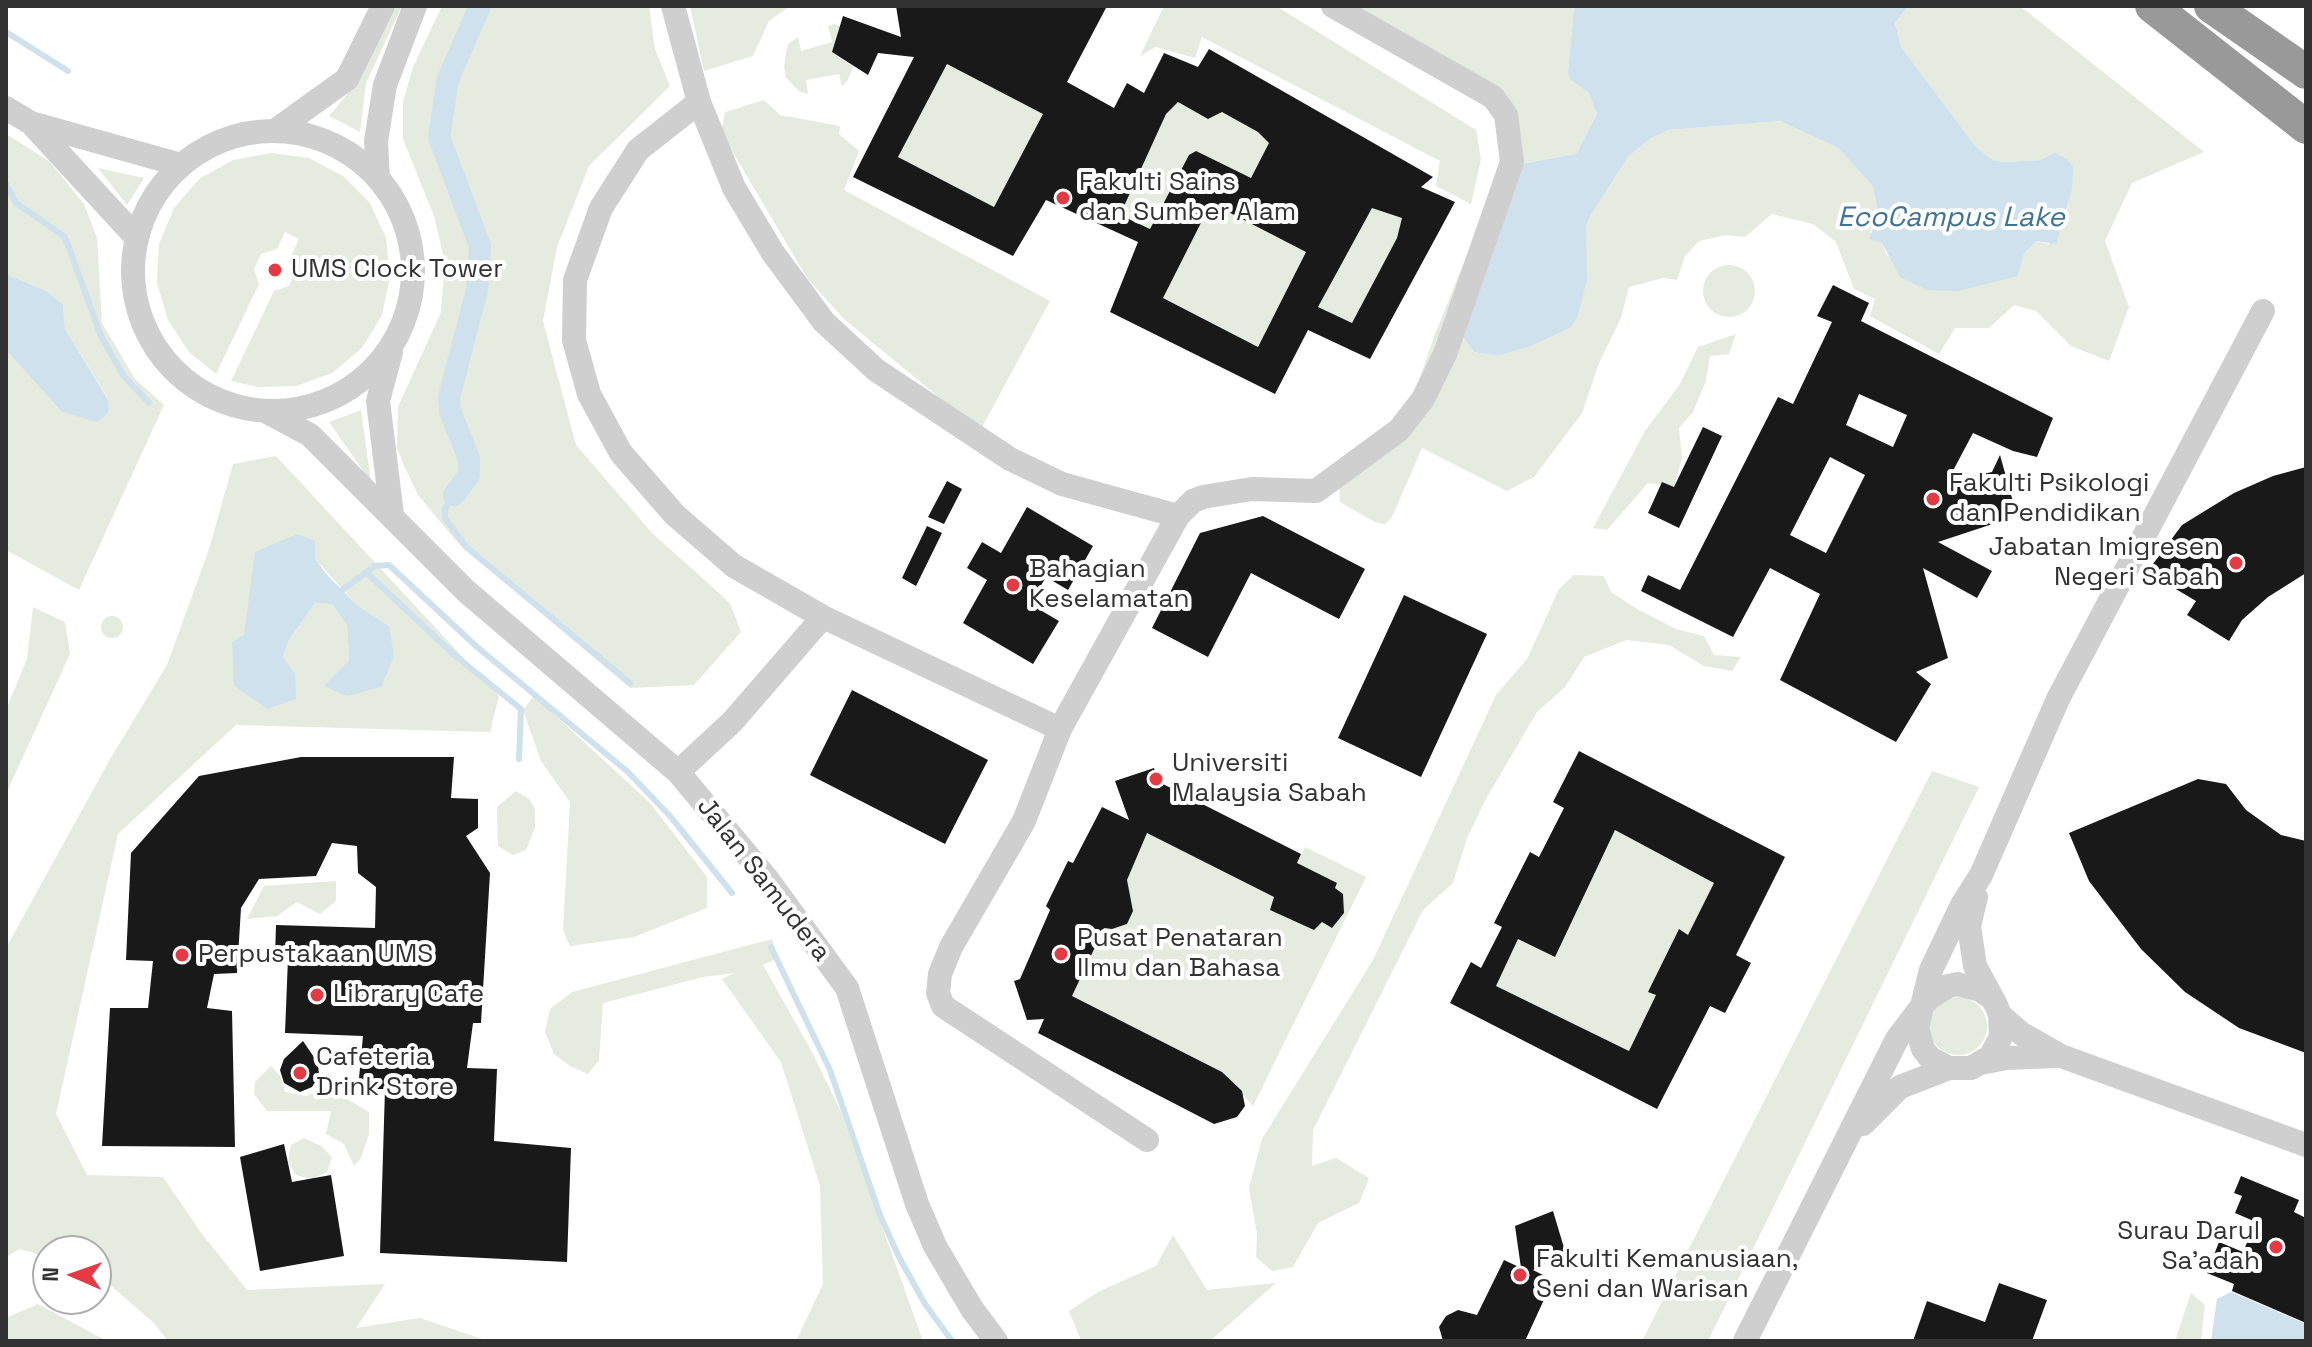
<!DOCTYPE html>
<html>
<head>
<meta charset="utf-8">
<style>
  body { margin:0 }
  #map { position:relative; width:2312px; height:1347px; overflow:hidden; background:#fff; font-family:"Space Grotesk",sans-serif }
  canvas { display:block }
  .frame { position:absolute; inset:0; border:8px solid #323232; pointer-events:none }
  .north { position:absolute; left:32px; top:1235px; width:80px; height:80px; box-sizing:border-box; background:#fff; border:2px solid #adadad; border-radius:50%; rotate:272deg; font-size:22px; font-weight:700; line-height:32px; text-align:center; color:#323232 }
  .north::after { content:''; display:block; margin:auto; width:28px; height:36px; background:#e33a44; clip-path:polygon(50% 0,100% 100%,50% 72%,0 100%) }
</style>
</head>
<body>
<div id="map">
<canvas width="2312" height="1347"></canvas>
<div class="frame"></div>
<div class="north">N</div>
</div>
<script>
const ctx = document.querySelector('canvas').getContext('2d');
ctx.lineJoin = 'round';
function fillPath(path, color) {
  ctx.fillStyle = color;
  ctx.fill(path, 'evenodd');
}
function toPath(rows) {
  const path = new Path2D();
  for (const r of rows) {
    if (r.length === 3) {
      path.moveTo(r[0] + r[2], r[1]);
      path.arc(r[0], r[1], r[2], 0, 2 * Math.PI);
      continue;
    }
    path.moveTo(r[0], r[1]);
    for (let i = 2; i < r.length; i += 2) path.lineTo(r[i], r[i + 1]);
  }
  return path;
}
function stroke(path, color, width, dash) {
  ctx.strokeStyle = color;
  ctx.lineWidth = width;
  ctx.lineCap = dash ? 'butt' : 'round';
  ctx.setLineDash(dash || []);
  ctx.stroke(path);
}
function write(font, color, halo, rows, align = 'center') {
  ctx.font = font + ' "Space Grotesk",sans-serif';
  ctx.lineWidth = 8;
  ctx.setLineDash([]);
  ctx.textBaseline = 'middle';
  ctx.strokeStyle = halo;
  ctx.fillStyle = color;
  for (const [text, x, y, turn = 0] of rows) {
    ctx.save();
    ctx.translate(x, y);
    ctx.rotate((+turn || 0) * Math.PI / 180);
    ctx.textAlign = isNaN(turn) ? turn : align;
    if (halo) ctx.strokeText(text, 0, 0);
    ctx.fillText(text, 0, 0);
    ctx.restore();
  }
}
const green = toPath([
  [393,6,402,6,366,83,360,132,329,116,360,79],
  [442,6,649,6,655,49,670,86,589,166,557,247,543,321,576,445,652,533,730,603,741,632,694,685,630,688,458,543,418,495,405,468,397,448,398,407,441,312,445,262,434,216,403,139,403,102,413,67],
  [690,6,790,6,769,21,753,56,704,71],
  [1164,6,1276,6,1476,130,1481,159,1471,204,1436,186,1440,161,1202,37,1195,58,1156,47,1140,56],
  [1325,6,1574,6,1568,72,1588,92,1597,112,1576,154,1526,163,1462,336,1474,352,1497,356,1529,347,1570,328,1586,226,1592,213,1628,157,1651,138,1669,130,1780,121,1838,148,1873,186,1878,215,1870,232,1882,243,1887,256,2018,276,2024,254,2037,241,2049,244,2066,216,2073,167,2041,160,2004,162,1993,160,1976,147,1901,47,1895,23,1908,6,2020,6,2204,152,2132,183,2105,241,2129,307,2109,361,2071,346,2036,311,2014,305,1989,328,1955,328,1939,354,1870,316,1875,299,1854,289,1836,242,1813,224,1772,214,1745,237,1726,235,1699,241,1685,256,1677,280,1663,278,1629,287,1621,318,1599,363,1582,413,1534,477,1507,491,1422,448,1392,517,1385,524,1375,522,1340,502,1339,479,1410,406,1434,337,1507,154,1498,105],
  [834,24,843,28,832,52,853,67,848,80,842,86,839,74,806,80,808,94,800,92,786,78,784,66,788,44,798,37,801,51,832,42,828,26],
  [947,64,1043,114,994,207,898,157],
  [764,100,780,115,840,126,839,134,859,151,844,190,1050,301,980,431,844,319,807,278,721,132,725,112],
  [1178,102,1208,119,1222,112,1258,132,1269,143,1266,186,1196,152,1150,229,1120,215,1166,114],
  [6,134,49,161,84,204,97,238,102,323,135,379,164,405,79,590,6,550,6,350,61,411,107,397,65,329,63,304,46,291,6,274],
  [271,153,309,158,343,176,370,203,386,238,390,277,382,315,362,348,332,373,296,386,258,387,231,381,274,291,289,286,296,271,291,256,299,239,285,232,277,249,261,254,254,269,259,284,216,374,189,352,168,320,157,283,159,244,174,208,199,179,233,160],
  [98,168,144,178,127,205],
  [1300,175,1402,218,1397,238,1352,323,1318,307,1359,231],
  [1211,203,1306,252,1258,347,1163,298],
  [1729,291,26],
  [1736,334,1729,354,1710,356,1706,381,1693,412,1679,428,1682,458,1674,487,1648,483,1607,530,1593,528,1645,431,1680,384,1698,347],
  [361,410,371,482,329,422],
  [276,456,499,696,490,732,236,725,118,834,56,1114,87,1175,163,1177,202,1234,247,1290,385,1284,356,1328,420,1318,488,1341,168,1341,154,1323,96,1273,96,1251,48,1251,48,1257,20,1249,6,1257,6,948,109,761,167,665,209,549,233,464],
  [315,559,358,606,389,626,325,686,349,660,347,625,332,604,315,603,289,640,283,657,295,673,232,643,244,635],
  [1574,575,1604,576,1611,592,1637,609,1676,629,1704,636,1714,655,1741,657,1732,671,1704,666,1669,645,1626,640,1584,657,1565,687,1537,712,1487,797,1467,838,1453,883,1423,910,1313,1130,1312,1166,1336,1158,1369,1178,1359,1203,1318,1223,1293,1267,1272,1271,1256,1257,1257,1234,1249,1188,1262,1139,1373,960,1496,695,1527,659,1559,589],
  [33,607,65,622,70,654,6,794,6,710,27,659],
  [112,627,11],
  [534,696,650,803,707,877,707,908,634,937,570,946,563,930,570,802,541,761,523,710],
  [1932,771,1979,787,1708,1341,1642,1341],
  [516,791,529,799,535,809,535,828,526,850,513,855,498,846,497,807],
  [1615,830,1714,883,1688,935,1678,930,1649,991,1656,995,1629,1051,1496,986,1518,939,1555,957],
  [1147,833,1274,897,1270,910,1314,930,1322,922,1332,928,1344,913,1343,894,1335,888,1337,883,1297,863,1305,847,1366,877,1253,1106,1222,1072,1072,996,1104,928,1112,929,1127,924,1133,911,1129,892,1122,890],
  [336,881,336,901,320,914,297,902,277,916,247,919,264,886],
  [772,939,778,958,763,965,812,1052,841,1112,923,1341,796,1341,823,1284,820,1186,781,1062,722,979,734,973,703,977,603,1003,599,1060,588,1074,570,1066,554,1054,545,1032,550,1009,572,992],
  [1958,1026,29],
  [271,1066,281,1077,285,1092,306,1096,328,1088,369,1112,369,1134,361,1158,354,1166,344,1144,326,1134,331,1111,267,1111,254,1094,255,1082],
  [304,1138,321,1146,332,1157,327,1172,311,1179,296,1175,288,1162,291,1145],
  [1173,1235,1207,1290,1276,1283,1210,1341,1081,1341,1069,1311,1098,1292,1156,1266],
  [2191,1293,2205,1305,2201,1341,2175,1341],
  [38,1304,107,1341,6,1341,6,1318]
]);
const water = toPath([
  [1574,6,1908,6,1895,23,1901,47,1976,147,1993,160,2004,162,2041,160,2055,153,2067,159,2073,167,2072,189,2056,244,2037,241,2024,254,2018,276,1958,291,1927,290,1900,277,1882,243,1869,239,1878,215,1873,186,1838,148,1780,121,1669,130,1651,138,1628,157,1592,213,1586,226,1587,280,1577,318,1570,328,1529,347,1497,356,1474,352,1462,336,1514,172,1526,163,1576,154,1597,113,1588,92,1571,80,1568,72],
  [6,274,46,291,63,304,65,329,107,398,109,411,103,418,96,422,61,411,6,350],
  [297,534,315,541,315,559,328,576,358,606,389,626,394,656,381,687,347,696,324,686,349,660,347,625,332,604,315,603,289,640,283,657,295,673,296,699,268,709,234,686,232,642,244,635,255,552],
  [2231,1292,2306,1324,2306,1341,2211,1341,2217,1299]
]);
const stream = toPath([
  [6,32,68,71],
  [6,184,16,203,65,237,101,336,123,375,149,403],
  [454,495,445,508,445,518,466,547,630,683],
  [366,572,452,653,521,709,519,759],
  [342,590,375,566,389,565,477,647,628,772,670,816,732,893],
  [771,947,830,1070,880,1215,899,1257,925,1304,952,1341]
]);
const canal = toPath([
  [454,495,469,475,469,459,450,411,449,397,477,290,480,246,439,137,448,79,480,6]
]);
const building = toPath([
  [896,6,1107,6,1067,82,1114,108,1127,83,1144,93,1164,53,1198,67,1209,49,1433,177,1421,187,1455,202,1370,359,1308,330,1275,394,1110,312,1138,242,1046,200,1013,256,853,177,914,57,878,53,868,75,832,52,843,16,901,37],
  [947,64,1043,114,994,207,898,157],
  [1178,102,1208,119,1222,112,1258,132,1269,143,1251,178,1196,151,1189,155,1150,229,1120,215,1166,114],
  [1211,203,1306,252,1258,347,1163,298],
  [1372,208,1402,218,1397,238,1352,323,1318,307],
  [1833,285,1869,303,1861,321,2053,418,2037,457,2013,451,1973,433,1947,482,1992,472,2000,455,2017,516,1938,542,1992,571,1977,598,1923,568,1948,658,1916,672,1931,684,1896,742,1780,680,1820,594,1770,568,1733,637,1641,591,1648,575,1680,590,1778,397,1793,404,1832,322,1817,316],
  [1859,394,1907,415,1893,447,1846,425],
  [1830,457,1865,475,1826,553,1790,535],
  [1703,427,1722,436,1679,528,1648,513,1662,482,1674,487],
  [2306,467,2306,573,2268,597,2242,620,2229,641,2187,615,2196,601,2147,572,2182,525,2234,493,2273,476],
  [947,481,962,489,944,524,928,517],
  [1027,507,1093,546,1068,590,1046,577,1030,604,1059,621,1033,664,963,623,987,580,967,568,982,542,1001,553],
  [1263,516,1365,569,1339,619,1251,573,1208,657,1152,628,1200,533],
  [927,526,942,533,916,586,902,578],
  [1404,595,1487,634,1421,777,1338,738],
  [852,690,988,760,945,844,810,775],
  [1579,751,1785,857,1736,955,1751,963,1725,1013,1710,1006,1657,1109,1450,1003,1471,962,1481,968,1502,927,1494,923,1530,852,1539,857,1564,808,1553,802],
  [1615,830,1714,883,1688,935,1679,929,1648,992,1656,995,1629,1051,1496,986,1518,939,1555,957],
  [301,757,454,757,451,798,478,799,478,828,466,836,490,873,481,1023,473,1023,467,1068,497,1069,494,1141,571,1148,567,1262,380,1253,385,1089,358,1089,363,1036,285,1033,288,958,275,957,276,925,375,928,376,887,358,873,357,846,332,843,316,876,259,879,241,908,237,973,214,974,207,1008,232,1011,235,1147,102,1146,110,1008,148,1008,153,961,126,960,131,853,199,776],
  [1154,768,1159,782,1301,854,1297,863,1337,883,1335,888,1343,894,1344,913,1332,928,1322,922,1314,930,1270,910,1274,897,1147,833,1127,880,1133,911,1127,924,1112,929,1104,928,1072,996,1222,1072,1242,1091,1245,1106,1237,1117,1214,1124,1038,1033,1044,1019,1027,1020,1014,981,1020,979,1050,910,1046,906,1068,861,1073,863,1102,807,1129,820,1115,781],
  [2198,779,2226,784,2246,810,2281,835,2306,841,2306,1053,2239,1028,2185,992,2141,949,2089,881,2069,833],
  [303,1041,318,1063,319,1076,312,1087,300,1092,284,1083,280,1070,284,1059],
  [284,1144,292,1182,331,1175,344,1256,260,1271,240,1157],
  [2241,1176,2299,1200,2294,1212,2306,1218,2306,1323,2232,1291,2234,1284,2207,1273,2219,1242,2243,1252,2256,1222,2235,1213,2242,1196,2234,1193],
  [1553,1211,1565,1251,1533,1270,1553,1280,1525,1341,1443,1341,1439,1327,1446,1316,1458,1310,1477,1315,1504,1260,1521,1268,1515,1226],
  [1999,1283,2047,1300,2032,1341,1913,1341,1927,1301,1985,1322]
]);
const minor = toPath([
  [673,6,699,102,638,150,601,208,575,280,574,340,589,394,621,453,675,515,734,566,823,617,732,722,678,772],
  [699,102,734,188,773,253,824,322,876,370,1010,459,1062,484,1178,516,1193,501,1203,497,1252,489,1316,491,1399,430,1423,399,1445,354,1512,162,1506,115,1493,97,1333,6],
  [6,108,31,123,181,165],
  [31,123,137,238],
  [276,130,347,79,383,6],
  [273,271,140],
  [378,178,376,141,385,85,415,6],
  [391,352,378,401,392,515],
  [265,411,310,435,466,591,678,772,768,880,847,988,917,1204,935,1246,972,1309,996,1341],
  [823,617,1060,729,1178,516],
  [1060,729,1024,821,951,947,940,974,938,993,943,1006,1147,1140],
  [1976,897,1969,926,1975,966,1996,1005,2000,1015,2001,1037,1990,1057,1971,1068,1949,1068,1930,1058,1923,1049,1917,1028,1922,1006,1929,998,1948,986,1958,984,1980,990,1992,998],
  [2000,1015,2022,1034,2061,1056,2306,1145],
  [1981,1063,2006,1058,2058,1056],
  [1863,1124,1900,1087,1949,1068],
  [1745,1341,1897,1039,1922,1006,1931,970,1962,905,1981,875,2058,699,2263,311]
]);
const highway = toPath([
  [2152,6,2306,127],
  [2211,6,2306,72]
]);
const markers = [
  [1063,198,8,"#e33a44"],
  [275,270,8,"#e33a44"],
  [1933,499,8,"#e33a44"],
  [2236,563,8,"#e33a44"],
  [1013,585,8,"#e33a44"],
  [1156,779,8,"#e33a44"],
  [1061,954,8,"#e33a44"],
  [182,955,8,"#e33a44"],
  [317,995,8,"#e33a44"],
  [300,1073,8,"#e33a44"],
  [2276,1247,8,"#e33a44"],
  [1520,1275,8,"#e33a44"]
];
const poiNames = [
  ["Fakulti Sains",1079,183],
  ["dan Sumber Alam",1079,213],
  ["UMS Clock Tower",291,270],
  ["Fakulti Psikologi",1949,484],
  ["dan Pendidikan",1949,514],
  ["Jabatan Imigresen",2220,548,"right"],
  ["Negeri Sabah",2220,578,"right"],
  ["Bahagian",1029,570],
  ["Keselamatan",1029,600],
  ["Universiti",1172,764],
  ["Malaysia Sabah",1172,794],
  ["Pusat Penataran",1077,939],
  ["Ilmu dan Bahasa",1077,969],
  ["Perpustakaan UMS",198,955],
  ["Library Cafe",333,995],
  ["Cafeteria",316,1058],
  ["Drink Store",316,1088],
  ["Surau Darul",2260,1232,"right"],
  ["Sa'adah",2260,1262,"right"],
  ["Fakulti Kemanusiaan,",1536,1260],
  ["Seni dan Warisan",1536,1290]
];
const streetNames = [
  ["Jalan Samudera",763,880,52]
];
const waterNames = [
  ["EcoCampus Lake",1951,218]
];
fillPath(green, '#e5ebde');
fillPath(water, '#cee1ed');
stroke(stream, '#cee1ed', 6);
stroke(canal, '#cee1ed', 22);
fillPath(building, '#191919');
stroke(minor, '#cfcfcf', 24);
stroke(highway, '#999', 34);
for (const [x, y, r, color] of markers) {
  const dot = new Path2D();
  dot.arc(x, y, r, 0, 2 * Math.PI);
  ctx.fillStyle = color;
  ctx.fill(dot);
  stroke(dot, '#fff', 3);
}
write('26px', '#323232', '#fff', poiNames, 'left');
write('26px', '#323232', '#fff', streetNames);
write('italic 28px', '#407395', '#fff', waterNames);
</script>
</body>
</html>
